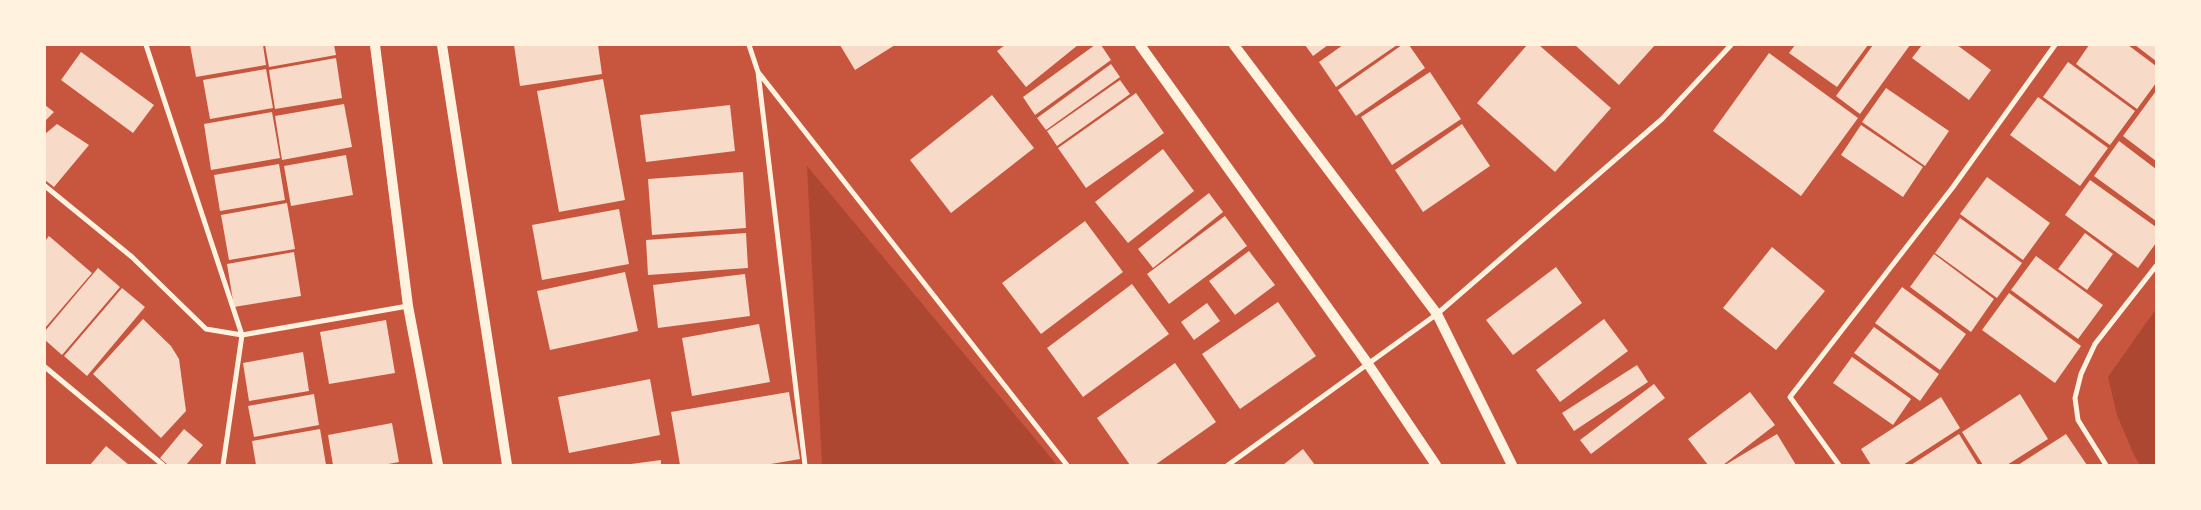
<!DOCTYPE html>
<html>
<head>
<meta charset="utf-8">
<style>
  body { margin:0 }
  #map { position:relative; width:2201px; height:510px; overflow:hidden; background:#c8553d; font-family:"Nunito Sans",sans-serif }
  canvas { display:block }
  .frame { position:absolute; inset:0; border:46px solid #fff3e0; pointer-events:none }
</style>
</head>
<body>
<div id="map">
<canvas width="2201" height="510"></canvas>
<div class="frame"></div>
</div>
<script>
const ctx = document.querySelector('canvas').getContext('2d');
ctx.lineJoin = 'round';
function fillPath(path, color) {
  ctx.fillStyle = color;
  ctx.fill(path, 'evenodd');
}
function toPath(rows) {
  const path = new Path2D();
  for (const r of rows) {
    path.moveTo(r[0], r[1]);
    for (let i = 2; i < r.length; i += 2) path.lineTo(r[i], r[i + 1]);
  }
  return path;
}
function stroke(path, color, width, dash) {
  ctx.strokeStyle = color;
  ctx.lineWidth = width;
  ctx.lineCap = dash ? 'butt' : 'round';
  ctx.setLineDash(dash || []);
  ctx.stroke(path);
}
const green = toPath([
  [807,166,1057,465,822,465],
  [2156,309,2156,465,2140,465,2134,455,2117,415,2108,377]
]);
const building = toPath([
  [190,45,263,45,266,65,196,77],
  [265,45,334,45,336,55,269,67],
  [514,45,598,45,602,74,520,86],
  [840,45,895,45,855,70],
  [1005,45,1078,45,1026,87,997,51],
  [1095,45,1101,45,1111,60,1035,115,1023,97],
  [1305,45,1328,45,1313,56],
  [1343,45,1397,45,1336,87,1319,62],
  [1402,45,1409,45,1425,68,1356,116,1338,90],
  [1527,45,1539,45,1611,108,1555,172,1477,103],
  [1575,45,1655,45,1619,85],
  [1795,45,1868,45,1837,87,1789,53],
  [1873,45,1910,45,1860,114,1836,96],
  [1922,45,1957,45,1991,70,1969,100,1912,58],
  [2089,45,2128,45,2156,66,2156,83,2137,109,2076,64],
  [2135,45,2156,45,2156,61],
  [81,52,154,105,133,133,61,80],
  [1769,53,1858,118,1801,196,1713,131],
  [336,58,342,98,275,109,269,70],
  [2068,62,2135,111,2110,145,2043,97],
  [1111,64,1120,77,1046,130,1037,118],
  [266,69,273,108,210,119,203,80],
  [1430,72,1461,119,1392,165,1361,117],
  [603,79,625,200,559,212,537,91],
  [1120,80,1130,94,1057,146,1047,131],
  [1886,88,1949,131,1925,166,1862,122],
  [2156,91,2156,161,2123,136],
  [1136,93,1164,133,1086,188,1058,148],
  [992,95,1034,148,951,213,910,160],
  [2038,97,2108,148,2080,186,2010,135],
  [344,104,352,147,282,160,275,116],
  [45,105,54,112,45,121],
  [730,105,735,151,646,162,640,115],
  [272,112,280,158,211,170,204,124],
  [57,124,89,145,54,187,45,180,45,134],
  [1462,124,1490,166,1423,212,1395,170],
  [1861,125,1923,167,1903,197,1841,155],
  [2119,141,2156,169,2156,221,2094,176],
  [1163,149,1194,191,1128,243,1095,202],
  [346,155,353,195,291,206,284,166],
  [279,164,285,200,220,211,214,175],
  [743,172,746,228,652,235,648,179],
  [1987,177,2050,223,2023,260,1960,214],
  [2090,180,2156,227,2156,243,2138,268,2065,215],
  [1209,193,1223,212,1153,268,1138,249],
  [287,203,295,249,229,260,221,215],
  [619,209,629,264,542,280,532,225],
  [1225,216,1247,246,1169,304,1147,274],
  [1960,218,2022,263,1997,298,1935,253],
  [1085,221,1123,272,1041,334,1002,283],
  [746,233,748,268,648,275,646,240],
  [2085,233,2113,254,2087,290,2058,269],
  [49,236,92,273,45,328,45,241],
  [1772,247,1825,291,1776,350,1723,308],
  [1249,251,1275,285,1235,315,1209,281],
  [294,252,301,296,234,307,227,264],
  [1934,254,1994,299,1971,332,1910,287],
  [2036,256,2103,305,2078,339,2011,290],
  [1556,267,1582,303,1513,355,1486,320],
  [98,268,120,287,62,355,45,340,45,331],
  [625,272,638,331,550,350,537,291],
  [745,274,750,316,658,328,653,285],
  [1132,284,1169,334,1083,397,1047,348],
  [1902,287,1966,334,1940,370,1875,323],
  [122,288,145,307,87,376,64,356],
  [2009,293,2081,346,2055,383,1982,330],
  [1278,302,1316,356,1240,409,1202,354],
  [1207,303,1220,321,1194,340,1181,322],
  [143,319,171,346,179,359,186,411,161,438,93,374],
  [1604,319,1628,351,1560,402,1536,370],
  [386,320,395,373,329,384,320,332],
  [759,324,770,382,692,396,682,338],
  [1874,327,1939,374,1920,401,1854,353],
  [303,352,309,391,249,401,243,363],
  [1852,357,1911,399,1893,425,1833,383],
  [1175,363,1216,422,1155,465,1130,465,1097,418],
  [1637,365,1648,382,1574,431,1562,413],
  [650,379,660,435,569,453,558,397],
  [1654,384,1665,398,1591,454,1580,440],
  [789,392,800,459,765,465,680,465,671,412],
  [1750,392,1775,425,1723,465,1708,465,1688,439],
  [314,394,319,425,254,437,248,406],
  [2020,394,2048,439,2007,465,1983,465,1962,432],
  [1941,397,1960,428,1903,465,1871,465,1861,449],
  [392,423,399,462,383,465,333,465,328,435],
  [184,429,203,445,186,465,168,465,160,458],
  [320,429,326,465,256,465,252,441],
  [1777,434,1796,465,1725,465],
  [1959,434,1978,465,1911,465],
  [2066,434,2087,465,2018,465],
  [106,446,129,465,90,465],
  [1303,449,1315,465,1283,465],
  [661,460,661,465,631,465,631,464]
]);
const minor = toPath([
  [146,45,242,335,223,465],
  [749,45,758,72,805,465],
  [758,72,1067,465],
  [45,186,132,257,206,329,242,335,408,306],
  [45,367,163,465],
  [1228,465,1437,314,1662,119,1731,45],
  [1839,465,1790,397,1953,187,2055,45],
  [2106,465,2078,420,2075,398,2081,374,2095,344,2156,266]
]);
const secondary = toPath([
  [375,45,408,306,438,465],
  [442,45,507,465],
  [1140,45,1368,364,1436,465],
  [1234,45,1437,314,1512,465]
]);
fillPath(green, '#ae4732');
fillPath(building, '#f7dbc8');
stroke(minor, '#fff3e0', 5);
stroke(secondary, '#fff3e0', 10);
</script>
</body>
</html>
